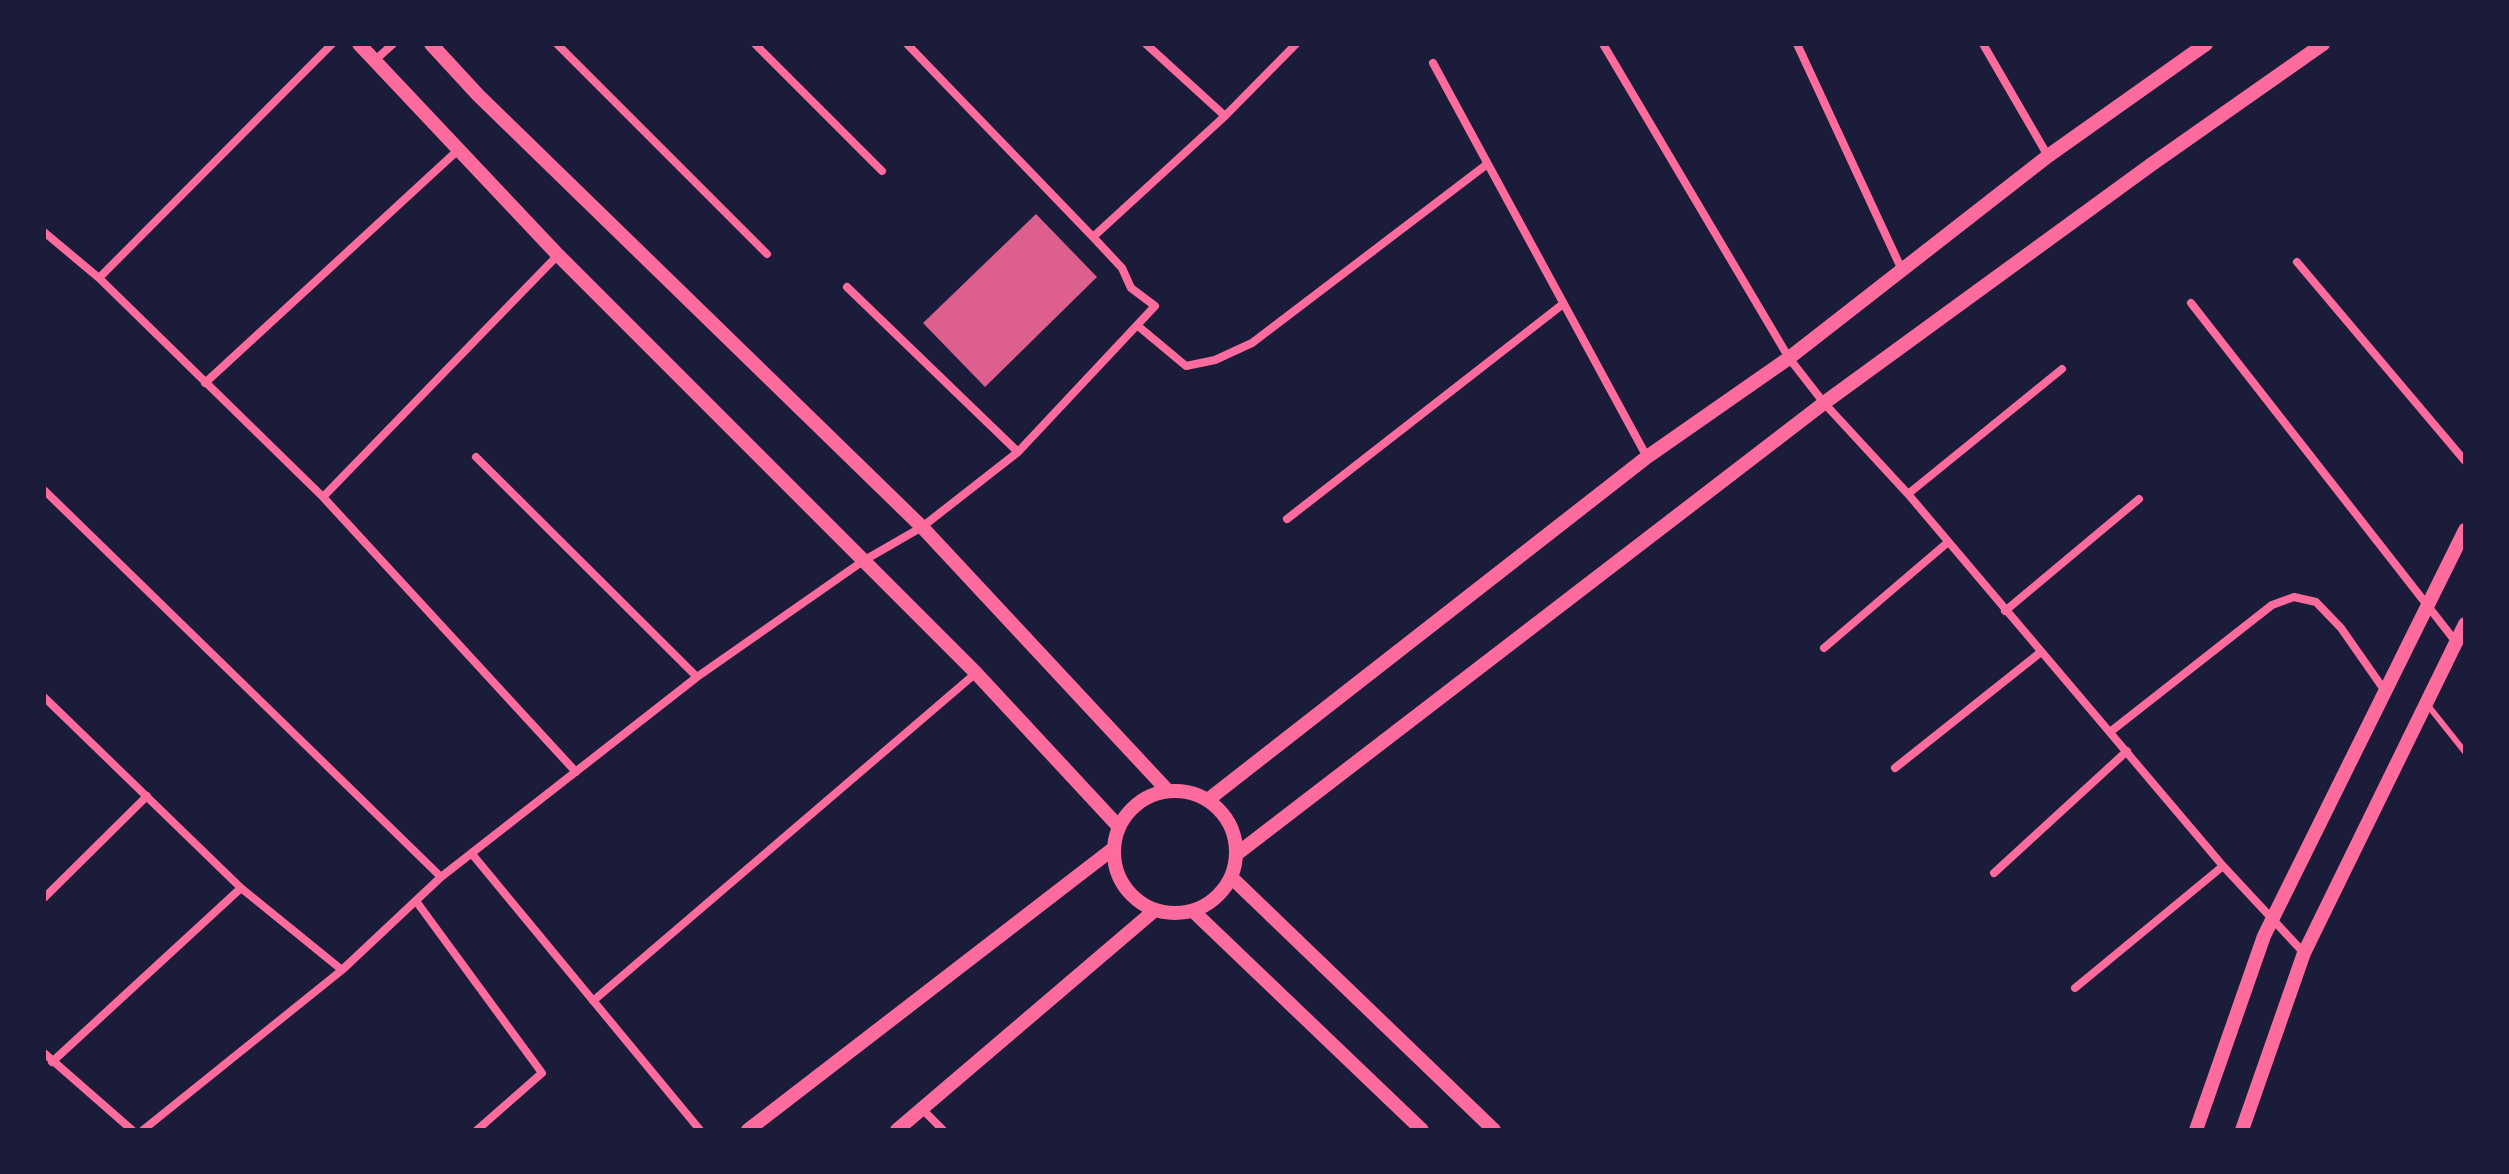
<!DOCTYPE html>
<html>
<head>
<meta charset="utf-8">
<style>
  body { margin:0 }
  #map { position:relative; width:2509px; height:1174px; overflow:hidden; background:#1b1b3a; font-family:Inter,sans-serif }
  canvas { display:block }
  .frame { position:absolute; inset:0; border:46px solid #1b1b3a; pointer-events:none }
</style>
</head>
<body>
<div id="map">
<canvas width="2509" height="1174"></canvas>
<div class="frame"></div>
</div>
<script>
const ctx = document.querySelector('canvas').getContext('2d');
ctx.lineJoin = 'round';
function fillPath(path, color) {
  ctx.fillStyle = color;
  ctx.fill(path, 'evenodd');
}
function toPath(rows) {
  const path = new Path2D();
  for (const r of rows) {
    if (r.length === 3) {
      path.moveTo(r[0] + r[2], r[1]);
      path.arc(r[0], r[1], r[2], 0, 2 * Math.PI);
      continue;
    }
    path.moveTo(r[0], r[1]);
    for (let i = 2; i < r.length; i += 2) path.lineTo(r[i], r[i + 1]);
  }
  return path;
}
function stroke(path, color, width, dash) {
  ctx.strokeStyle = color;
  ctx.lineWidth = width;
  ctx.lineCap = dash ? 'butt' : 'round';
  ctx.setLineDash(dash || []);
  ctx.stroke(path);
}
const building = toPath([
  [1036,214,1097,277,985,387,923,323]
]);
const service = toPath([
  [2426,703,2465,752]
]);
const minor = toPath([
  [557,44,767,254],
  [755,44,882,171],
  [1146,44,1225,116],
  [1603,44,1789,358,1824,403,1908,494,2223,866,2304,953],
  [1797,44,1902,270],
  [1983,44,2048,156],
  [374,61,393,44],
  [1433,63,1647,457],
  [44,232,99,278,323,497,576,772],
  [1093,237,1225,116,1296,44],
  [2297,262,2465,461],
  [99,278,332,44],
  [847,287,1018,452],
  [2191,303,2456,642],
  [1138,326,1186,366,1215,360,1252,343,1486,165],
  [205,383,457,151],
  [476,457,697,677],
  [44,490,441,877],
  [1908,494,2062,369],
  [323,497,558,255],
  [1287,519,1563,304],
  [2005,611,2139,499],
  [1824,648,1947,543],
  [44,697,241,888,342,970],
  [2110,732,2272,605,2294,597,2316,602,2341,628,2385,691],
  [1895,768,2041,652],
  [472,854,700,1130],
  [1994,873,2127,751],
  [44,898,147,796],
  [416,901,542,1073,477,1130],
  [2075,988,2223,866],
  [593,1001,976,673],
  [44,1053,132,1130],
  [52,1062,241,888],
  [923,1110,943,1130],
  [143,1130,342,970,441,877,697,677,863,561,922,527,1018,452,1155,306,1131,288,1122,268,1093,237,907,44]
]);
const tertiary = toPath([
  [359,44,558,255,976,673,1119,827],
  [431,44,478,95,922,527,1168,791],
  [1175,852,61],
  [1209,799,1647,457,1789,358,2048,156,2206,44],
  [1238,853,1824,403,2152,164,2323,44],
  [1231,877,1494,1130],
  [1193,911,1422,1130],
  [748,1130,1114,848],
  [897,1130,1155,910],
  [2196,1130,2264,936,2465,530],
  [2242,1130,2304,953,2465,624]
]);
fillPath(building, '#dd5f8e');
stroke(service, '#ff6b9d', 6);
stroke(minor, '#ff6b9d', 8);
stroke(tertiary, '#ff6b9d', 14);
</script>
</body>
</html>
